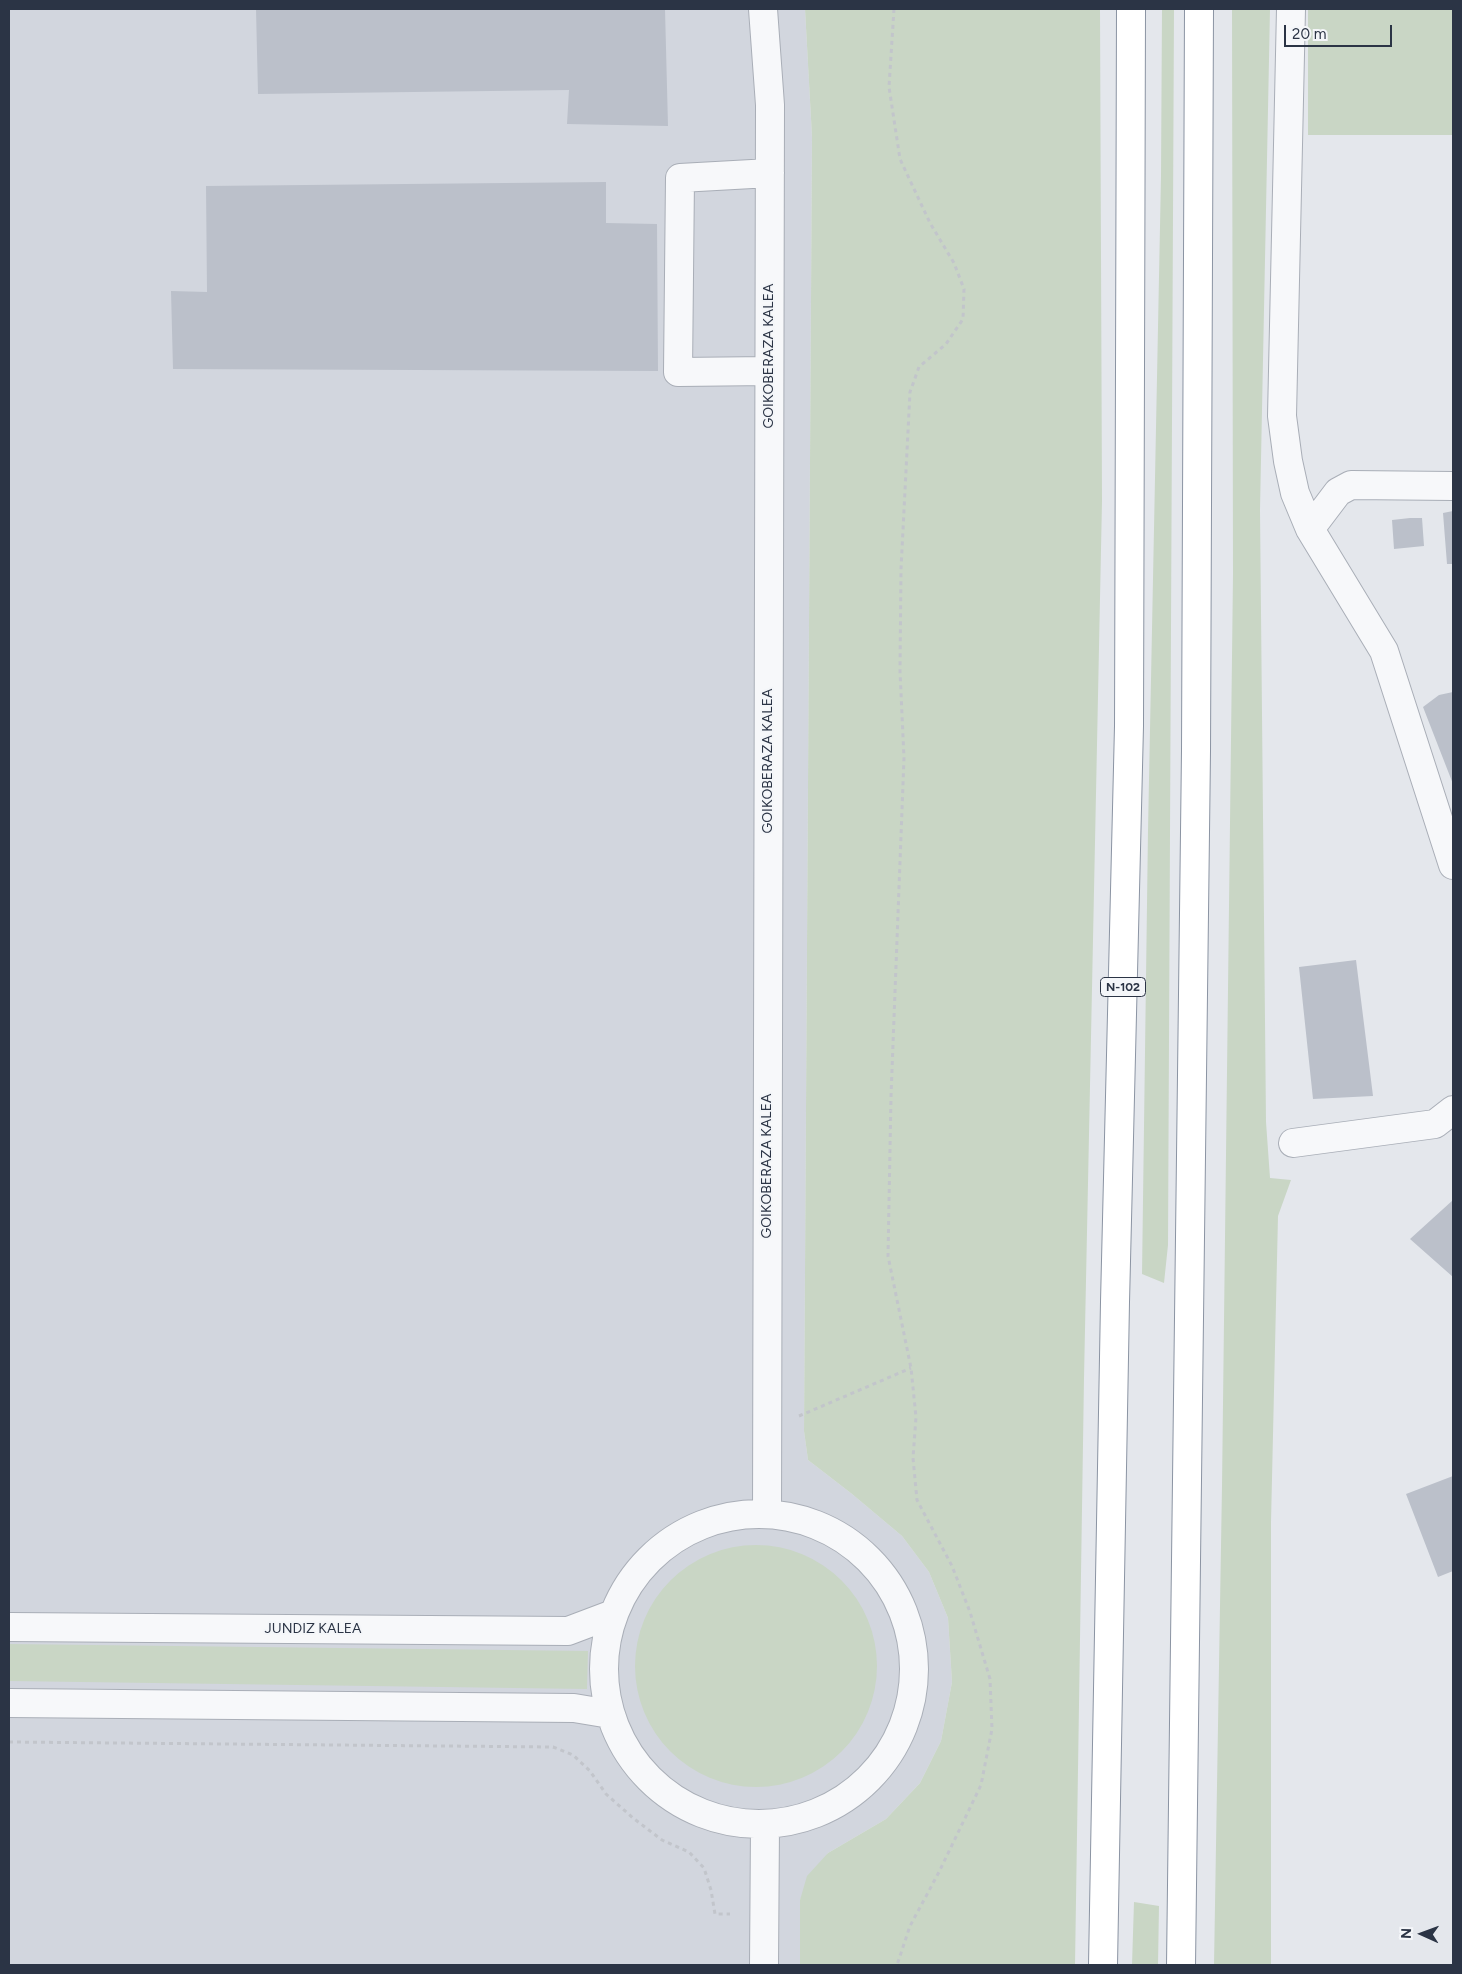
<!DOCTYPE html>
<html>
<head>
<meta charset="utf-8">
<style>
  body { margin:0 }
  #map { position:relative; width:1462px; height:1974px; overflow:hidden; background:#e4e7ec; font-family:Figtree,sans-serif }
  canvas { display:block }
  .frame { position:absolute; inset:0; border:10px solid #2b3445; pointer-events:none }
  .north { position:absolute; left:1397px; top:1909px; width:50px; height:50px; -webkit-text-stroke:4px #f4f6f9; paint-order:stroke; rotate:272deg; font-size:14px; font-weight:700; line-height:20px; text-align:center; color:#2b3445 }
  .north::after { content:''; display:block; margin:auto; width:18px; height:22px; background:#2b3445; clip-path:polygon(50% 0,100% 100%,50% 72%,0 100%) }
  .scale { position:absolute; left:1284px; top:25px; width:108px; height:22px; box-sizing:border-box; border:2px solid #2b3445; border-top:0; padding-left:6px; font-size:15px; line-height:18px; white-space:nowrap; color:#2b3445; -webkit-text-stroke:4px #f4f6f9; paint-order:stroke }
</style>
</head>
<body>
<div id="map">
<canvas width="1462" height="1974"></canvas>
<div class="frame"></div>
<div class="north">N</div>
<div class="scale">20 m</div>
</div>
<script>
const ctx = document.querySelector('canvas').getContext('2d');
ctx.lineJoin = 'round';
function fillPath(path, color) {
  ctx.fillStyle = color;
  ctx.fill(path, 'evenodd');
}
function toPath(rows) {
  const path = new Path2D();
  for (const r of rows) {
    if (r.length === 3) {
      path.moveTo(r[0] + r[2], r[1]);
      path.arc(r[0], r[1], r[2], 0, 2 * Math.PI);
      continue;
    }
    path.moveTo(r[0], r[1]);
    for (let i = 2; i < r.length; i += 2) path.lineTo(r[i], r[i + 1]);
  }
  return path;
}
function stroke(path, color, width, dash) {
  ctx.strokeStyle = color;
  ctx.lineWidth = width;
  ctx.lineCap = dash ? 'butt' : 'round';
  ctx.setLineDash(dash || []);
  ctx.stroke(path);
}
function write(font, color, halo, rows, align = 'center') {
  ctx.font = font + ' Figtree,sans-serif';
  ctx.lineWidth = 4;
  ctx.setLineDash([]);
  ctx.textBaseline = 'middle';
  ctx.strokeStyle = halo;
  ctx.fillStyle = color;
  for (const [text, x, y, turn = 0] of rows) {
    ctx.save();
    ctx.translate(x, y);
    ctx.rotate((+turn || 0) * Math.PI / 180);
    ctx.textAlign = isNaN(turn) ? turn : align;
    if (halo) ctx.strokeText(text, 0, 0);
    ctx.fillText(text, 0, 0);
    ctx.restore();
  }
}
const built = toPath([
  [9,9,805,9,812,137,804,1431,808,1460,852,1494,902,1536,929,1572,948,1618,952,1682,941,1741,920,1783,886,1819,828,1853,800,1900,800,1965,9,1965]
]);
const green = toPath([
  [805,9,1100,9,1102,501,1084,1378,1075,1965,800,1965,800,1900,807,1876,828,1853,886,1819,920,1783,941,1741,952,1682,948,1618,929,1572,902,1536,852,1494,808,1460,804,1431,812,137],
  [1162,9,1174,9,1168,1245,1164,1283,1142,1274,1148,830,1161,176],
  [1232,9,1270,9,1260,510,1266,1122,1270,1178,1291,1180,1278,1216,1271,1522,1271,1965,1214,1965,1222,1486,1233,574],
  [1308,9,1453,9,1453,135,1308,135],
  [756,1666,121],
  [9,1644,588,1651,587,1689,9,1681],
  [1134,1902,1159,1906,1158,1965,1132,1965]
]);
const building = toPath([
  [256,9,665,9,668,126,567,124,569,90,258,94],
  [606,182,606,223,657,224,658,371,173,369,171,291,207,292,206,186],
  [1453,511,1453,564,1447,564,1443,513],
  [1410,518,1422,518,1424,546,1394,549,1392,520],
  [1453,692,1453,784,1423,707,1439,695],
  [1356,960,1373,1096,1313,1099,1299,967],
  [1453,1200,1453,1277,1410,1239],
  [1453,1476,1453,1571,1438,1577,1406,1494]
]);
const path = toPath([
  [894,9,889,87,900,159,930,223,954,263,964,289,963,319,946,344,919,367,910,392,901,569,900,671,904,758,891,1096,888,1256,911,1368,916,1417,913,1458,917,1500,952,1566,970,1612,990,1679,992,1729,981,1785,939,1872,910,1926,897,1965],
  [799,1416,911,1368],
  [9,1742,553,1747,573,1755,590,1771,606,1794,633,1818,662,1840,689,1852,704,1868,711,1890,715,1914,730,1914]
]);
const minor = toPath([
  [763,9,770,105,767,1513],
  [1291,9,1282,416,1288,461,1295,493,1310,529,1384,651,1453,865],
  [769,371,678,372,680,178,770,173],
  [1310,529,1338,492,1351,485,1453,486],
  [1293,1143,1435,1124,1453,1110],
  [759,1669,155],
  [9,1627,568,1631,613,1614],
  [9,1703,574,1708,610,1714],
  [764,1965,765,1826]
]);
const highway = toPath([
  [1103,1965,1115,1302,1129,726,1131,9],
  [1181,1965,1196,751,1199,9]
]);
const shields = [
  [1123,987,45]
];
const shieldNames = [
  ["N-102",1123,987]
];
const streetNames = [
  ["GOIKOBERAZA KALEA",769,356,-90],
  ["GOIKOBERAZA KALEA",768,761,-90],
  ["GOIKOBERAZA KALEA",767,1166,-90],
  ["JUNDIZ KALEA",313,1629]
];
fillPath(built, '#d2d6de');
fillPath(green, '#c9d6c5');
fillPath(building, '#bbc0ca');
stroke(minor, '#a9aeb7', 30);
stroke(highway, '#8b94a3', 30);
stroke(path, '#c2c5cb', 3, [4, 4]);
stroke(minor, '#f7f8fa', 28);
stroke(highway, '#fff', 28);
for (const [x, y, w] of shields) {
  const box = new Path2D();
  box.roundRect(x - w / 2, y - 9.5, w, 19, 4);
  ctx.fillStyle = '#f4f6f9';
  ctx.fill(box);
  stroke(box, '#2b3445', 1);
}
write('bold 12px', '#2b3445', null, shieldNames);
write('14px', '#2b3445', '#f4f6f9', streetNames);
</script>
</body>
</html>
